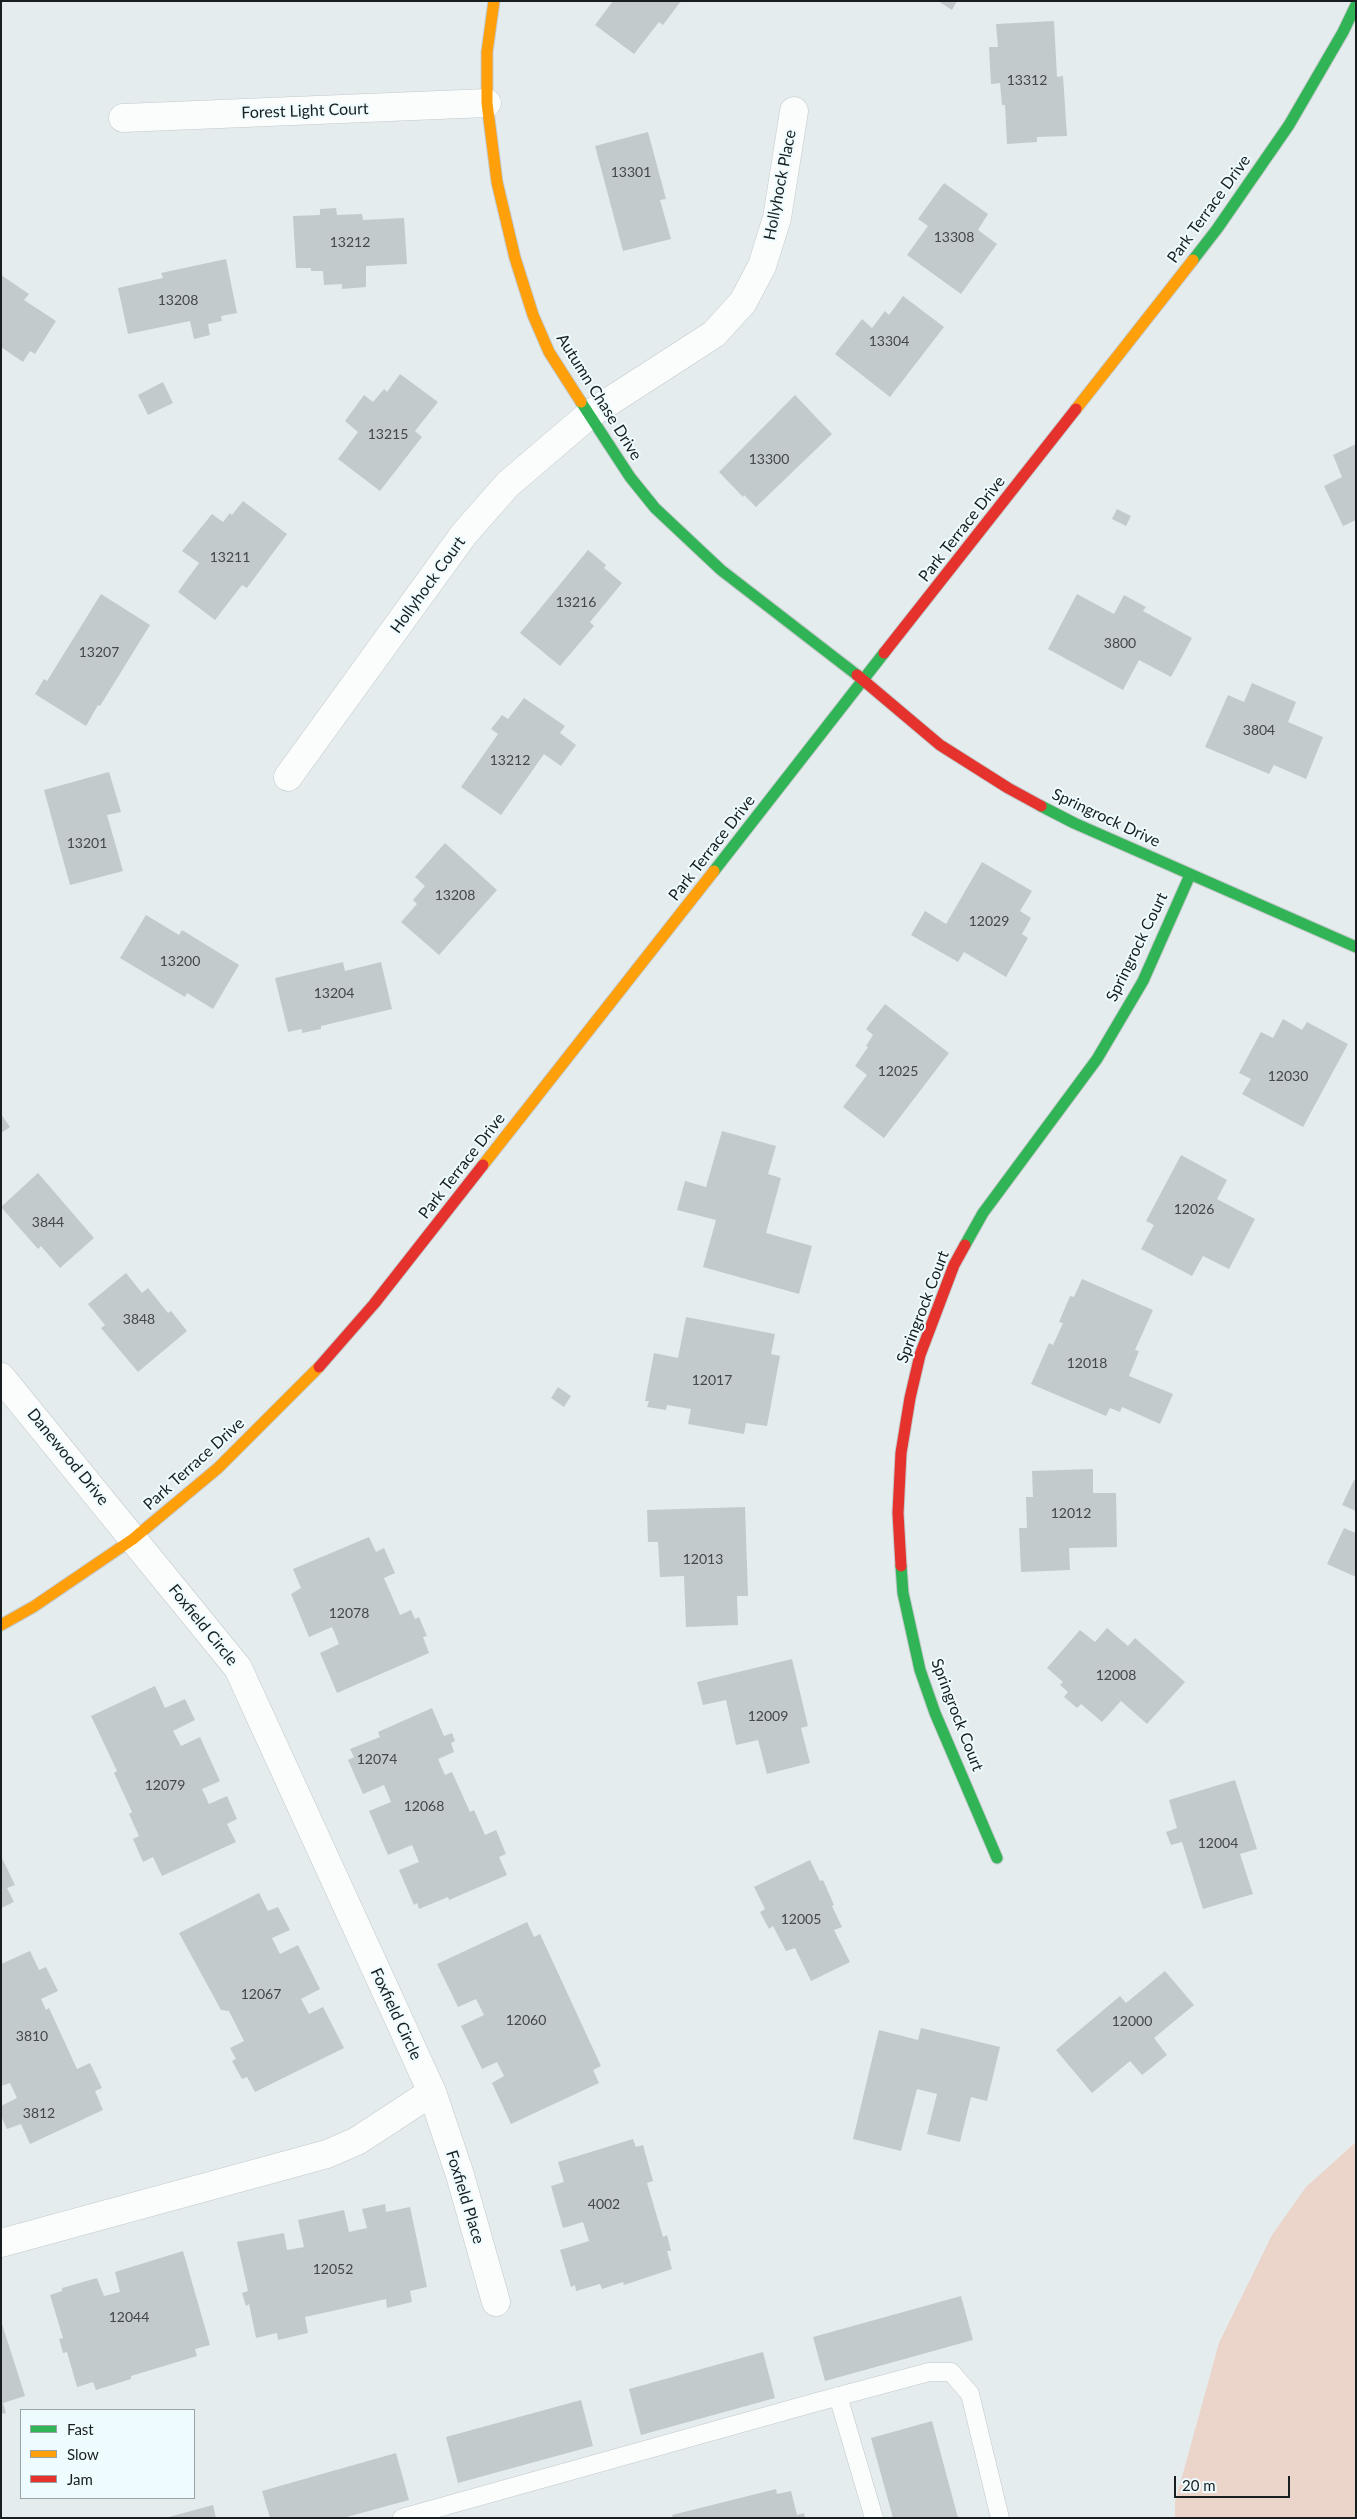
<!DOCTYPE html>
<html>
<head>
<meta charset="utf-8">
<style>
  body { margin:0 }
  #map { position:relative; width:1357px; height:2519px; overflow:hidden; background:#e4ecee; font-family:Lato,sans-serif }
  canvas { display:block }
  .frame { position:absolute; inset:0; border:2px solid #181e1f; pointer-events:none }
  .legend { position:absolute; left:20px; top:2409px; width:175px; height:90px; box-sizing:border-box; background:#eefbff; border:1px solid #98a3a5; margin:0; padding:6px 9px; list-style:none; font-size:15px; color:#181e1f }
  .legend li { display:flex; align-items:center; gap:10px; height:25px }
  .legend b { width:25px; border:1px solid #98a3a5 }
  .scale { position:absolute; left:1174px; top:2476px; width:116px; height:22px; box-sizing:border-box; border:2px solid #181e1f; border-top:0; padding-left:6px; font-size:15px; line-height:18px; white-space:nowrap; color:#181e1f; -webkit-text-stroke:4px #eefbff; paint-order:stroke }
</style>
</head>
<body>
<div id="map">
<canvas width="1357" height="2519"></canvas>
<div class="frame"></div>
<ul class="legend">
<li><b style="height:6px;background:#30b455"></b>Fast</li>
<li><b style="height:6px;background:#ff9f0a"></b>Slow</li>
<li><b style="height:6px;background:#e5322d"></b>Jam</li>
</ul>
<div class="scale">20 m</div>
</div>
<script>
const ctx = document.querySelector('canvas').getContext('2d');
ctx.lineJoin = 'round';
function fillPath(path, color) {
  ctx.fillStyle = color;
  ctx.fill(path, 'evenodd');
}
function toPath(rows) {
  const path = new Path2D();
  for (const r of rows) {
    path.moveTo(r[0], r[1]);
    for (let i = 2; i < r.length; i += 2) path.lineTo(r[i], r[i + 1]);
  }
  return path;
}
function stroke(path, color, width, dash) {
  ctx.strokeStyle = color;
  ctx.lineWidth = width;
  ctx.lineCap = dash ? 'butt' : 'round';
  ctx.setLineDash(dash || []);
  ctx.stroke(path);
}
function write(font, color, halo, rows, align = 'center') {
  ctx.font = font + ' Lato,sans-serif';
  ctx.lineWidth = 4;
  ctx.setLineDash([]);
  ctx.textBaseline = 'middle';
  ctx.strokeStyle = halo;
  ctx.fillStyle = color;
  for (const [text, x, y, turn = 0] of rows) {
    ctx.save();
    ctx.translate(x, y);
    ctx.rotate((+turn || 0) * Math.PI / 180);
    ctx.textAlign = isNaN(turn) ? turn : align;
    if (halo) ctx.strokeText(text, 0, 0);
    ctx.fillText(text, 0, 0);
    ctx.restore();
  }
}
const green = toPath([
  [1356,2142,1356,2518,1175,2518,1175,2502,1219,2343,1272,2235,1306,2187]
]);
const building = toPath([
  [613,1,681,1,663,25,659,22,634,54,595,25],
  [938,1,957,1,952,10],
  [1054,21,1057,77,1063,76,1067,136,1037,137,1037,142,1007,144,1005,105,1002,105,1000,83,991,84,989,47,998,47,996,24],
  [648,132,666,199,660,200,671,239,623,251,595,146],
  [944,183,988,214,978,230,997,244,961,294,907,255,928,226,918,219],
  [336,208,337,215,362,214,363,220,404,218,407,264,366,266,366,287,342,289,342,284,324,285,323,271,311,271,311,268,296,268,293,216,320,215,320,209],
  [226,259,237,313,221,316,222,321,208,324,210,335,194,339,190,321,128,334,118,288,163,278,161,273],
  [1,275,29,294,24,300,56,321,35,354,30,351,23,362,1,347],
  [903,296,944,327,890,397,835,354,862,319,872,328,885,311,889,315],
  [400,374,438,402,415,431,422,437,380,491,338,459,358,432,345,421,364,395,373,402,384,389,387,392],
  [163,382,173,403,148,415,138,395],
  [795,395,832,434,756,507,744,495,743,497,719,472],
  [1356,444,1356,520,1343,526,1324,486,1342,477,1333,455],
  [243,501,287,534,247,588,242,585,215,620,178,592,199,563,182,551,212,514,223,522,230,513,232,515],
  [1117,509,1131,516,1126,526,1112,519],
  [588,550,606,565,604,568,622,583,590,622,594,626,560,666,520,633],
  [101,594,150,625,100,706,98,705,86,726,35,694,44,679,47,681],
  [1077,594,1114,614,1124,595,1146,607,1143,611,1192,638,1171,677,1139,660,1123,690,1048,649],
  [1252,683,1296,702,1288,722,1323,737,1306,779,1274,765,1269,774,1205,747,1228,695,1244,702],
  [524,698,565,726,560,733,576,745,561,766,544,754,501,815,461,787,498,734,491,729,502,715,508,719],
  [109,772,121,812,107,815,123,871,70,885,44,790],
  [445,843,497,890,439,955,401,922,417,904,413,900,425,886,415,877],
  [982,862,1032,891,1020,911,1031,918,1022,934,1028,938,1006,977,964,952,958,962,911,935,925,911,946,924],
  [146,915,179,935,182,930,239,965,213,1009,187,993,185,997,120,958],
  [343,962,345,971,381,962,392,1009,321,1026,321,1029,302,1033,302,1029,288,1032,275,978],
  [885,1004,949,1053,884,1138,843,1107,867,1075,855,1066,868,1047,866,1046,873,1035,866,1029],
  [1283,1019,1302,1030,1307,1022,1348,1044,1303,1127,1242,1094,1251,1079,1239,1073,1261,1032,1273,1038],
  [1,1114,10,1127,1,1133],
  [722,1131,776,1146,768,1174,781,1178,766,1233,812,1246,799,1294,703,1267,716,1220,677,1210,685,1181,706,1187],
  [1181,1155,1227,1180,1217,1199,1255,1219,1229,1269,1203,1256,1192,1276,1141,1249,1154,1225,1146,1221],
  [38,1173,94,1238,60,1268,41,1246,38,1249,1,1207],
  [126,1273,142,1293,148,1288,168,1313,171,1311,187,1331,138,1372,101,1328,105,1325,88,1304],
  [1082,1279,1153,1310,1135,1350,1139,1351,1129,1376,1173,1394,1160,1424,1122,1407,1120,1412,1110,1408,1106,1416,1031,1384,1049,1343,1053,1345,1063,1323,1059,1322,1070,1296,1074,1297],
  [686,1317,775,1334,771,1354,780,1356,767,1426,746,1423,744,1434,688,1424,691,1409,667,1405,666,1410,647,1407,649,1401,645,1401,654,1353,678,1358],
  [558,1387,571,1396,564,1407,551,1398],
  [1093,1469,1093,1493,1116,1493,1117,1547,1069,1548,1070,1570,1021,1572,1019,1528,1027,1528,1026,1497,1033,1497,1032,1471],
  [1354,1480,1356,1481,1356,1511,1342,1505],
  [745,1507,748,1596,737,1596,738,1625,686,1627,684,1576,660,1577,658,1542,648,1542,647,1510],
  [1344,1528,1356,1533,1356,1577,1327,1564],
  [369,1537,376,1552,384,1548,395,1573,384,1578,400,1615,411,1610,415,1619,419,1617,427,1636,423,1637,429,1653,337,1693,320,1653,339,1644,332,1627,309,1637,291,1594,301,1588,293,1569],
  [1107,1628,1128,1646,1135,1638,1185,1682,1147,1724,1121,1701,1102,1722,1081,1704,1077,1708,1064,1697,1068,1692,1060,1685,1063,1682,1047,1668,1080,1630,1095,1642],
  [792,1659,808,1726,801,1728,810,1763,767,1774,758,1740,736,1745,726,1700,703,1705,697,1682],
  [155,1686,165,1708,185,1699,195,1720,173,1731,181,1746,200,1737,220,1781,202,1789,209,1804,227,1796,237,1819,227,1824,236,1842,162,1876,153,1857,143,1862,133,1839,139,1836,129,1814,132,1812,114,1773,117,1771,91,1716],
  [432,1708,444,1736,452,1733,455,1741,451,1743,454,1752,438,1759,445,1775,452,1772,470,1812,474,1810,485,1835,496,1830,506,1854,499,1857,507,1875,449,1900,448,1897,419,1909,417,1903,414,1905,399,1870,419,1862,412,1845,388,1855,369,1811,391,1802,384,1785,363,1794,348,1760,354,1757,350,1749,380,1737,378,1732],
  [1235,1780,1257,1849,1240,1854,1253,1894,1203,1909,1182,1842,1171,1845,1166,1832,1177,1828,1169,1800],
  [1,1856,15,1885,7,1888,14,1902,1,1908],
  [810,1860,820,1881,823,1880,834,1905,832,1906,842,1927,834,1930,850,1962,811,1981,795,1948,786,1951,773,1926,769,1929,760,1912,765,1909,754,1887],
  [259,1893,268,1911,278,1907,290,1930,272,1938,280,1954,298,1945,320,1989,301,1999,309,2014,323,2007,344,2048,255,2092,247,2077,242,2079,232,2061,236,2059,230,2048,244,2041,229,2011,221,2010,179,1933],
  [527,1922,534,1937,540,1934,601,2066,593,2070,599,2083,511,2124,492,2083,504,2076,497,2062,482,2069,461,2026,484,2015,476,1999,458,2007,437,1964],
  [30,1951,39,1970,46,1967,58,1991,41,1999,46,2010,49,2008,77,2069,90,2063,102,2088,95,2091,103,2110,30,2144,21,2124,7,2129,1,2116,1,2106,17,2098,10,2083,1,2086,1,1964],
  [1165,1971,1194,2005,1154,2038,1167,2055,1142,2075,1130,2061,1092,2093,1056,2050,1120,1996,1126,2003],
  [921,2028,1000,2047,987,2101,971,2097,960,2142,927,2134,937,2094,917,2089,901,2151,853,2139,879,2030,918,2040],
  [633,2139,636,2147,643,2145,653,2181,647,2183,663,2237,667,2235,671,2251,667,2251,672,2269,624,2285,623,2282,602,2289,600,2284,576,2291,575,2285,571,2287,560,2250,589,2241,583,2222,563,2228,551,2186,564,2182,558,2162],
  [385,2204,386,2212,410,2207,427,2287,410,2291,412,2302,387,2308,386,2299,305,2317,308,2333,278,2340,277,2333,256,2338,249,2304,246,2306,242,2293,248,2291,237,2242,284,2233,287,2250,304,2247,298,2220,344,2210,349,2232,367,2228,362,2209],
  [183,2251,210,2345,195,2349,197,2356,131,2376,131,2379,96,2390,93,2382,77,2387,67,2352,63,2353,59,2339,63,2338,50,2295,62,2291,62,2288,97,2278,104,2296,120,2292,115,2272],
  [961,2296,973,2340,825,2381,813,2337],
  [1,2321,25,2396,3,2403,6,2413,1,2414],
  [763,2352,775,2398,641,2435,629,2389],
  [581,2400,593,2446,458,2483,446,2437],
  [932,2421,958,2518,893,2518,871,2438],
  [396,2453,409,2500,343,2518,270,2518,262,2491],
  [776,2489,777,2494,791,2491,797,2515,804,2513,805,2518,673,2518,672,2515],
  [213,2505,216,2518,169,2518,169,2517]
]);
const lane = toPath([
  [838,2396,874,2518],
  [402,2518,817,2402,929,2372,951,2372,970,2394,1000,2518]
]);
const street = toPath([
  [123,118,487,103],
  [288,777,464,534,508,484,590,414,714,334,743,302,762,266,777,218,794,111],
  [1,1377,238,1668,432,2092,460,2175,496,2302],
  [1,2243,327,2154,357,2141,432,2092]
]);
const fast = toPath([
  [1193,260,1217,229,1289,125,1343,32,1356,5],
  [581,402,630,477,655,508,721,570,857,675],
  [1041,806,1074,823,1356,947],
  [714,871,884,653],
  [965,1245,983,1213,1097,1059,1143,981,1190,875],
  [901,1566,903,1593,920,1670,935,1713,997,1858]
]);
const slow = toPath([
  [494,1,487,52,487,103,497,182,515,258,533,315,549,352,581,402],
  [1076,409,1193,260],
  [483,1165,714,871],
  [1,1625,33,1607,133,1539,218,1468,319,1367]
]);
const jam = toPath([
  [884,653,1076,409],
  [857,675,940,745,1008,788,1041,806],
  [319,1367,374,1304,483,1165],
  [901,1566,898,1513,901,1453,910,1398,920,1355,954,1265,965,1245]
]);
const numberNames = [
  ["13312",1027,80],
  ["13301",631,172],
  ["13308",954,237],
  ["13212",350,242],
  ["13208",178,300],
  ["13304",889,341],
  ["13215",388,434],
  ["13300",769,459],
  ["13211",230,557],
  ["13216",576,602],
  ["3800",1120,643],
  ["13207",99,652],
  ["3804",1259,730],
  ["13212",510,760],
  ["13201",87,843],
  ["13208",455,895],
  ["12029",989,921],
  ["13200",180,961],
  ["13204",334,993],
  ["12025",898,1071],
  ["12030",1288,1076],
  ["12026",1194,1209],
  ["3844",48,1222],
  ["3848",139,1319],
  ["12018",1087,1363],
  ["12017",712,1380],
  ["12012",1071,1513],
  ["12013",703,1559],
  ["12078",349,1613],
  ["12008",1116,1675],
  ["12009",768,1716],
  ["12074",377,1759],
  ["12079",165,1785],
  ["12068",424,1806],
  ["12004",1218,1843],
  ["12005",801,1919],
  ["12067",261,1994],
  ["12060",526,2020],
  ["12000",1132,2021],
  ["3810",32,2036],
  ["3812",39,2113],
  ["4002",604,2204],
  ["12052",333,2269],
  ["12044",129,2317]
];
const streetNames = [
  ["Forest Light Court",305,111,-2],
  ["Hollyhock Place",780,185,-79],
  ["Park Terrace Drive",1209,209,-54],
  ["Autumn Chase Drive",599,397,58],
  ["Park Terrace Drive",962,529,-52],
  ["Hollyhock Court",428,585,-54],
  ["Springrock Drive",1106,818,25],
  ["Park Terrace Drive",712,848,-52],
  ["Springrock Court",1137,947,-64],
  ["Park Terrace Drive",462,1166,-52],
  ["Springrock Court",923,1307,-69],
  ["Danewood Drive",68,1457,51],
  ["Park Terrace Drive",194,1464,-42],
  ["Foxfield Circle",203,1625,51],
  ["Springrock Court",957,1715,69],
  ["Foxfield Circle",396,2014,65],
  ["Foxfield Place",465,2197,73]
];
fillPath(green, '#ebd4c9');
fillPath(building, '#c3cacc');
stroke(lane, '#c3c9cb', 19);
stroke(street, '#c3c9cb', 29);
stroke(fast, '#c3c9cb', 13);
stroke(slow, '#c3c9cb', 13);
stroke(jam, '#c3c9cb', 13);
stroke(lane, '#fbfcfc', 18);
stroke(street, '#fbfcfc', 28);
stroke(fast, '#30b455', 11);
stroke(slow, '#ff9f0a', 11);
stroke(jam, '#e5322d', 11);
write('14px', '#43494a', null, numberNames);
write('16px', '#181e1f', '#eefbff', streetNames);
</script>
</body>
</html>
